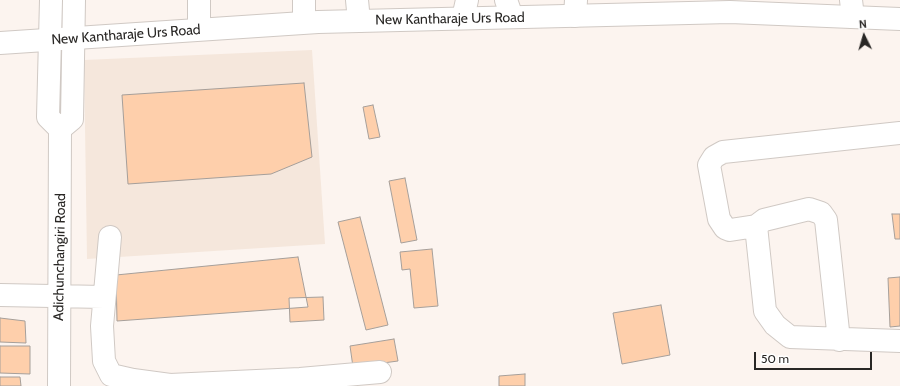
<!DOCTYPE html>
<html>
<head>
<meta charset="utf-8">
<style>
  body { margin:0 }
  #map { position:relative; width:900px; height:386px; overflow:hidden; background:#fcf4ef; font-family:Cabin,sans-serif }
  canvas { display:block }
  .north { position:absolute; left:844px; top:16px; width:40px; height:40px; -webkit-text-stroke:3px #fff; paint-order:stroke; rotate:355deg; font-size:11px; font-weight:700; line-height:16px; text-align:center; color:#292725 }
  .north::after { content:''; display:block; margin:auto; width:14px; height:18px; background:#292725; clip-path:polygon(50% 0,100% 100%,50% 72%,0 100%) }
  .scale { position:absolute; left:754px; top:352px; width:118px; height:18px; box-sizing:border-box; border:2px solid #292725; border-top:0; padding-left:5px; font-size:12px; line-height:14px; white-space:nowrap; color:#292725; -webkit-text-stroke:3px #fff; paint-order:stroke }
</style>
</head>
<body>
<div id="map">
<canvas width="900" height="386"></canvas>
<div class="north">N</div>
<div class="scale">50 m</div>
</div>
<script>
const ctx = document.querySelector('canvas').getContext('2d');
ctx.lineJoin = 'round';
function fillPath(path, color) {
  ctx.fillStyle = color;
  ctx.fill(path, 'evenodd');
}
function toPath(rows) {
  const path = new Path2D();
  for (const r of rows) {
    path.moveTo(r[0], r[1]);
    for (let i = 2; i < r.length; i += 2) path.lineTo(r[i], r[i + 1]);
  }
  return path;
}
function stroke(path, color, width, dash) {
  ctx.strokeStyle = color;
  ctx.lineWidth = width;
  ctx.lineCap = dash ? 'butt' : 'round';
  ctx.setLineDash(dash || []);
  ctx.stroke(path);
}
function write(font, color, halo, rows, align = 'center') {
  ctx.font = font + ' Cabin,sans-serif';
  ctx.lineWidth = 3;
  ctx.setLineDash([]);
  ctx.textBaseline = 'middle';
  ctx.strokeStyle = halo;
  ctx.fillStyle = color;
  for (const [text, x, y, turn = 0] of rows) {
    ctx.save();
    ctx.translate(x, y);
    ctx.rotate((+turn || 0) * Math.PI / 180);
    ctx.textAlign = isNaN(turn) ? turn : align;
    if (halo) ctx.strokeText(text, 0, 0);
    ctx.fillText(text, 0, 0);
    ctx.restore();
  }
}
const built = toPath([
  [312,50,325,244,87,259,84,60]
]);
const building = toPath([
  [304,83,312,157,271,174,128,184,122,95,304,83],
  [373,105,380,137,369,139,363,107,373,105],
  [405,178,417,240,401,243,389,181,405,178],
  [892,214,900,214,900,239,895,239,892,214],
  [360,217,388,325,366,330,338,222,360,217],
  [432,249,438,306,414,308,410,269,402,270,400,252,432,249],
  [298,257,308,307,117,321,116,275,298,257],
  [900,277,900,326,890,327,888,278,900,277],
  [323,297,324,320,290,322,289,298,323,297],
  [661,305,670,355,622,364,613,313,661,305],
  [0,318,25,321,26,343,0,342,0,318],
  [394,339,398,361,353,367,350,346,394,339],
  [0,346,30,346,30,374,0,373,0,346],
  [525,374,525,386,499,386,499,376,525,374],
  [0,377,20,377,21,386,0,386,0,377]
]);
const minor = toPath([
  [51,0,48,117,60,129,59,386],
  [304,0,304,22],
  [357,0,359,21],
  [506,0,512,17],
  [851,0,853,17],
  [575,16,576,0],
  [463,18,467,0],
  [199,29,199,0],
  [60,129,72,119,74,0],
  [756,226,765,311,775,325,790,337,900,341],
  [110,237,102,326,104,361,111,375,133,380,170,385,300,379,380,372],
  [0,295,104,297],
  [839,340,826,220,821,213,809,209,764,220,756,226,730,230,725,228,719,219,709,165,714,157,723,152,900,133]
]);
const major = toPath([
  [0,43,318,22,730,12,900,19]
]);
const streetNames = [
  ["New Kantharaje Urs Road",450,19,-1],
  ["New Kantharaje Urs Road",126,35,-4],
  ["Adichunchangiri Road",60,257,-89]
];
fillPath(built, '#f5e7dc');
fillPath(building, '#fecfab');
stroke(building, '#a69f9a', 1);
stroke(minor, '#d0c9c4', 24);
stroke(major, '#d0c9c4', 24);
stroke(minor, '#fff', 22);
stroke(major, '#fff', 22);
write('14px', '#292725', '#fff', streetNames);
</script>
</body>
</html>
